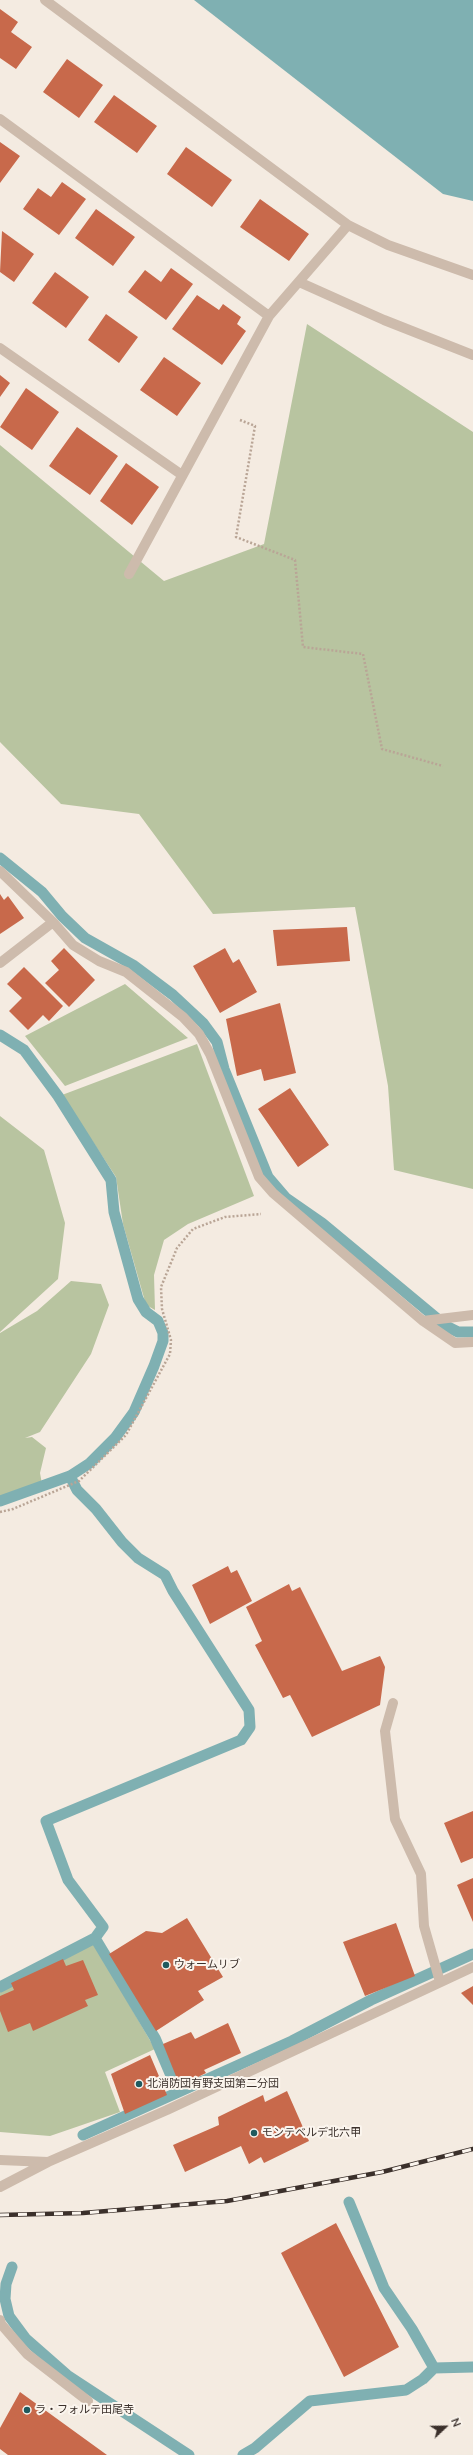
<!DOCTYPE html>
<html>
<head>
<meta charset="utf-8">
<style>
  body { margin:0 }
  #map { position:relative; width:473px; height:2455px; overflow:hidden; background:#f4ebe1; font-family:Mulish,sans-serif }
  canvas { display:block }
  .north { position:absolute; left:425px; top:2407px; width:40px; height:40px; -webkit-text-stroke:3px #fbf5ee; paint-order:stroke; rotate:68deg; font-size:11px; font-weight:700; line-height:16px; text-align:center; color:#3b302b }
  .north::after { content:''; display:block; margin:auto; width:14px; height:18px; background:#3b302b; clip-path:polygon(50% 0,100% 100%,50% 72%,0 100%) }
</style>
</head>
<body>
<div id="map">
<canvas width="473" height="2455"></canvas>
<div class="north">N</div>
</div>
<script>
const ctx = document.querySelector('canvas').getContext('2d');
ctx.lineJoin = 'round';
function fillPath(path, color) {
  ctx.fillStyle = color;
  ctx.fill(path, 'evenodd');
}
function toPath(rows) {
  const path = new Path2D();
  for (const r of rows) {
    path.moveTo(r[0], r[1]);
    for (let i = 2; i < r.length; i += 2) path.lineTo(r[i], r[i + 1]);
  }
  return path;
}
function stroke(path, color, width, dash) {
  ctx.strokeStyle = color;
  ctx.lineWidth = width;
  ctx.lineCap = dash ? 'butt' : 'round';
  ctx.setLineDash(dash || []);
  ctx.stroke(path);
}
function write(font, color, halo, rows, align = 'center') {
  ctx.font = font + ' Mulish,"Noto Sans JP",sans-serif';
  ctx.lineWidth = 4;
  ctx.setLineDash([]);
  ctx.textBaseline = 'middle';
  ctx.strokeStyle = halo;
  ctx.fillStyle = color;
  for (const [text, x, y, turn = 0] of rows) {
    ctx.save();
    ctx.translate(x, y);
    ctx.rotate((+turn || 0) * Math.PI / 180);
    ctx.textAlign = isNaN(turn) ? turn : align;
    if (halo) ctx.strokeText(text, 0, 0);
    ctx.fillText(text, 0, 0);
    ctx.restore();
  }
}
const green = toPath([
  [307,324,473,432,473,1189,394,1170,388,1086,355,907,213,914,139,814,61,804,0,742,0,445,164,581,264,544],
  [125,984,188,1038,65,1086,25,1036],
  [197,1044,254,1196,188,1224,164,1240,154,1275,155,1310,146,1305,123,1224,116,1177,62,1095],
  [0,1116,44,1150,65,1223,58,1279,0,1332],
  [71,1281,101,1284,109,1305,91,1354,40,1432,25,1438,32,1437,46,1448,40,1473,42,1484,0,1499,0,1333,37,1311],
  [93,1942,155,2049,105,2072,120,2112,50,2136,0,2132,0,1989]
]);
const water = toPath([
  [194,0,473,0,473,201,443,194]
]);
const stream = toPath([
  [0,858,42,892,62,916,85,938,133,965,173,995,203,1023,217,1042,224,1069,268,1177,286,1198,322,1223,446,1326,458,1332,473,1332],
  [0,1035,24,1050,58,1096,111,1180,114,1212,138,1299,146,1312,158,1321,163,1333,163,1341,154,1366,134,1412,115,1438,90,1463,70,1476,0,1501],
  [95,1938,155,2038,178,2092],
  [0,1987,95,1938,103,1927,68,1880,46,1821,241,1740,250,1727,249,1710,173,1591,165,1575,138,1558,122,1542,96,1509,77,1490,70,1476],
  [83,2135,292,2041,371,2000,473,1954],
  [349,2202,384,2288,412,2329,434,2368,473,2367],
  [12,2267,6,2284,5,2299,9,2316,26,2339,67,2375,189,2455],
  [243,2455,255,2448,310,2401,406,2390,423,2379,434,2368]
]);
const building = toPath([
  [0,9,18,22,11,32,32,47,16,69,0,58],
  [67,59,103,85,79,118,43,92],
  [114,95,157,126,137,153,94,122],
  [0,142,20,156,0,183],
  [186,147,232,180,212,207,167,174],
  [62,182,86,199,59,235,23,209,38,188,51,197],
  [260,199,309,234,289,261,240,227],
  [96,209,135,237,113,266,75,238],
  [2,231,34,254,14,282,0,272],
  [171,268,193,284,166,320,128,292,145,270,161,282],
  [55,272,89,297,66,328,32,303],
  [197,295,219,310,223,304,241,317,237,324,246,331,222,365,172,329],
  [106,314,138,337,119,363,88,340],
  [164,357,201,383,177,416,140,390],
  [0,375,10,383,0,397],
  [26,388,59,412,32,450,0,427],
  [77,427,118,456,90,495,49,466],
  [126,463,159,487,132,525,100,501],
  [0,894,4,900,8,896,24,918,0,934],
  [347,927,350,961,277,966,273,930],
  [64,948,95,980,69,1007,45,983,59,970,51,961],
  [225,948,233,963,239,959,257,992,220,1013,193,966],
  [24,967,63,1006,49,1021,43,1015,28,1030,9,1011,22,998,7,984],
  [280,1003,296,1073,264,1081,261,1069,237,1076,226,1019],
  [290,1088,329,1145,298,1167,258,1109],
  [228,1566,231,1573,237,1570,252,1601,210,1624,192,1585],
  [289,1584,292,1591,300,1587,342,1671,380,1656,385,1667,380,1705,312,1737,290,1695,283,1698,255,1645,262,1641,246,1607],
  [473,1811,473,1858,461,1863,444,1823],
  [473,1878,473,1922,457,1885],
  [187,1918,223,1977,198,1991,204,2000,156,2031,109,1954,146,1931,162,1933],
  [396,1923,415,1976,365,1996,343,1942],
  [63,1959,66,1966,83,1960,98,1995,85,2000,88,2006,33,2031,30,2023,8,2032,0,2011,0,1996,14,1990,11,1983],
  [473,1986,473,2005,461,1993],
  [228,2023,241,2053,204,2070,206,2073,180,2086,163,2044,191,2032,195,2039],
  [150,2055,167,2095,125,2114,111,2074],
  [287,2091,309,2141,264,2163,261,2157,249,2164,241,2146,185,2172,173,2145,219,2125,218,2117,263,2095,265,2102],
  [336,2223,399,2347,344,2377,281,2253],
  [20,2392,107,2455,8,2455,0,2449,0,2428]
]);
const path = toPath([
  [240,420,255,426,236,537,295,560,303,647,363,654,382,749,443,766],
  [0,1512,13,1509,79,1481,126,1435,170,1354,171,1340,162,1309,161,1287,177,1248,193,1229,225,1217,261,1214]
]);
const minor = toPath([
  [45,0,348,225,388,245,473,275],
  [0,119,269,316],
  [299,282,384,320,473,355],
  [0,348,182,475],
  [129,574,269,316,348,225],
  [0,871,53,922,73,945,99,961,126,972,183,1017,199,1034,210,1054,259,1177,273,1193,423,1321,455,1343,473,1342],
  [0,963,53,922],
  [423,1321,473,1315],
  [393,1703,385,1731,395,1819,421,1874,424,1926,440,1982],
  [0,2160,48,2162],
  [0,2187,48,2162,167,2110,473,1967],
  [0,2320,1,2324,27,2354,88,2401]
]);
const rail = toPath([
  [0,2215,83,2213,227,2201,382,2172,473,2149]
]);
const markers = [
  [166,1965,4,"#1f5a5e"],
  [139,2084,4,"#1f5a5e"],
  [254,2133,4,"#1f5a5e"],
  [27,2410,4,"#1f5a5e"]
];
const poiNames = [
  ["ウォームリブ",174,1965],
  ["北消防団有野支団第二分団",147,2084],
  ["モンテベルデ北六甲",262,2133],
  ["ラ・フォルテ田尾寺",35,2410]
];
fillPath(green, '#b8c4a0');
fillPath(water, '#7fb0b2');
stroke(stream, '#7fb0b2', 11);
fillPath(building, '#c8694b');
stroke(path, '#b9a596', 2.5, [2, 2]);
stroke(minor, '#cdbbac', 10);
stroke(rail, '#3b302b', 4.5);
stroke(rail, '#fbf5ee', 3, [9]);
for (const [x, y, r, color] of markers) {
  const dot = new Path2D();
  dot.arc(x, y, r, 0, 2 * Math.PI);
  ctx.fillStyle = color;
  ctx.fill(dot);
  stroke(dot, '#fbf5ee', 1.5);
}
write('11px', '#3b302b', '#fbf5ee', poiNames, 'left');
</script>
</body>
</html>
